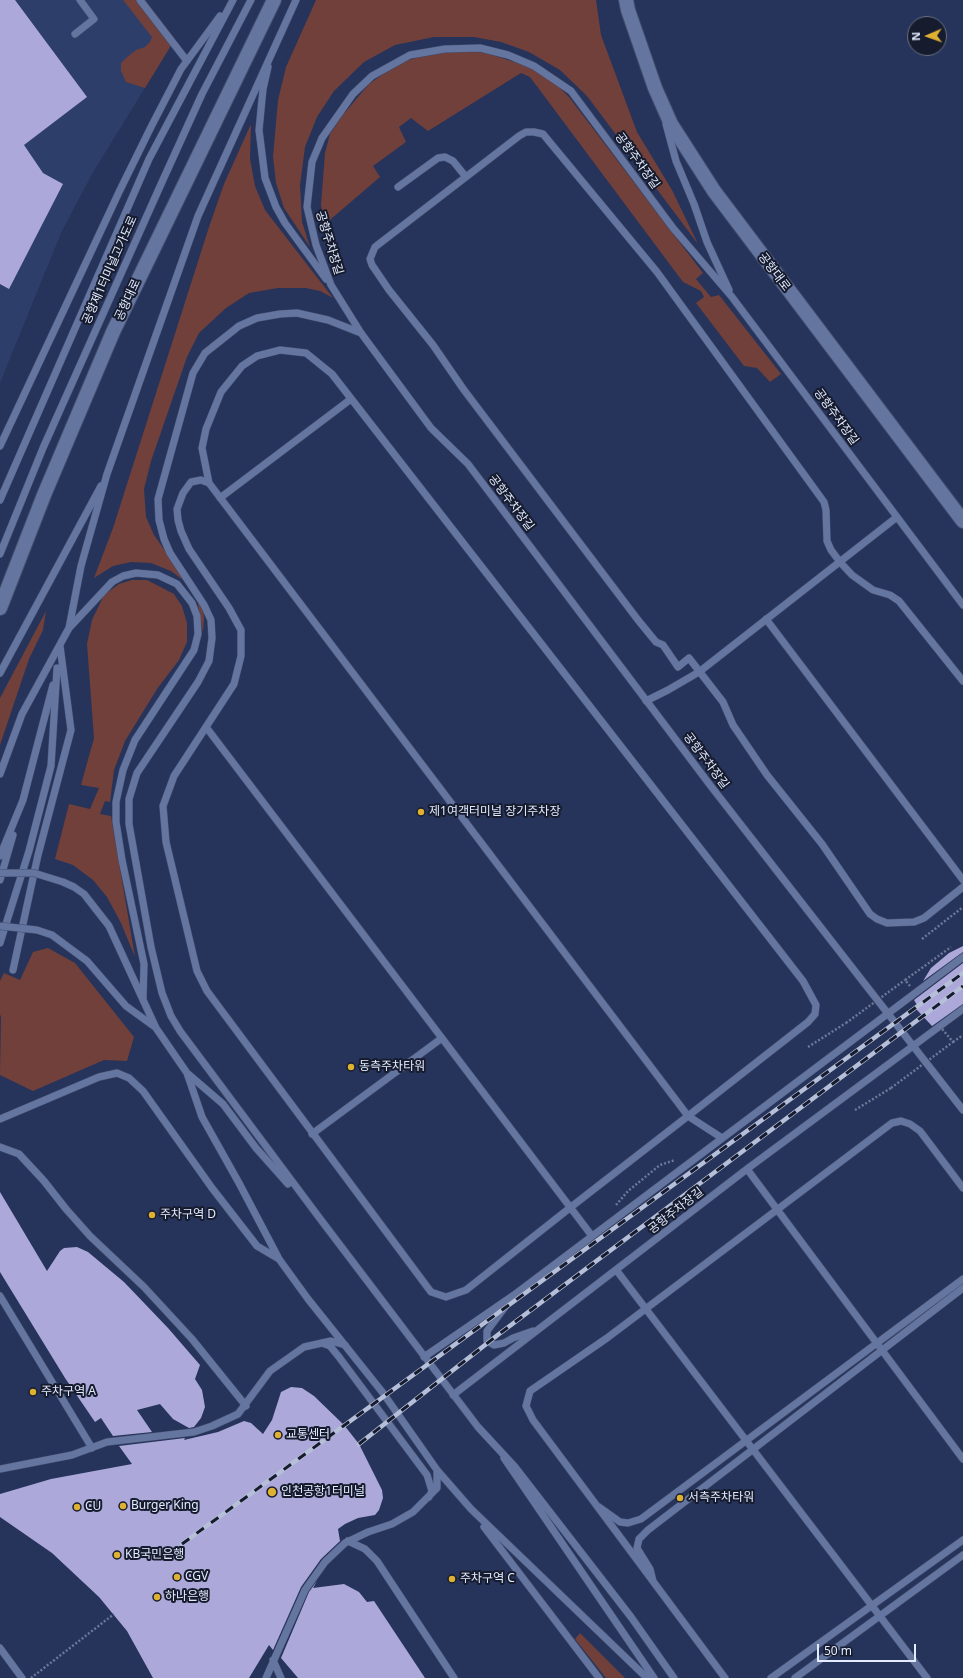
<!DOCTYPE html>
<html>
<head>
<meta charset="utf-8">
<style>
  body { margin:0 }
  #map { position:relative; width:963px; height:1678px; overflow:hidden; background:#26335a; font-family:"Noto Sans",sans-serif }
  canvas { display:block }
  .north { position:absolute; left:907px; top:16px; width:40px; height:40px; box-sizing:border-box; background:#161c2e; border:1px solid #686f82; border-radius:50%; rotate:268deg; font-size:11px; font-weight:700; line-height:16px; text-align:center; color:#e3ebff }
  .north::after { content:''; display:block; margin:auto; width:14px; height:18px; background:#deb133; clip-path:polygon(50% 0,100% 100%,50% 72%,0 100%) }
  .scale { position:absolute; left:817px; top:1644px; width:99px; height:18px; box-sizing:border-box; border:2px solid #e3ebff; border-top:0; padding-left:5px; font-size:12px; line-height:14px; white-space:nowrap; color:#e3ebff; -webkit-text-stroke:3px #161c2e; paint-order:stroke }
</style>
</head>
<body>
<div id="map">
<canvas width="963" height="1678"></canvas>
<div class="north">N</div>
<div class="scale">50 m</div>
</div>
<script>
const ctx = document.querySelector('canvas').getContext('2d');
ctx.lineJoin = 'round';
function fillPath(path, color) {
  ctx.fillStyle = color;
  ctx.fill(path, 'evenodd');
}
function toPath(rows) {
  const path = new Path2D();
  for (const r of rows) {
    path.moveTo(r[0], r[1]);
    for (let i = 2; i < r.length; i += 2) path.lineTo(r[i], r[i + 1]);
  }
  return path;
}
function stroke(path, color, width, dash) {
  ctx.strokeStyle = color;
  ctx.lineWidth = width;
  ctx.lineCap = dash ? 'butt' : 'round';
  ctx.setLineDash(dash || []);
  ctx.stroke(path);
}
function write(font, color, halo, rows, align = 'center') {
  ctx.font = font + ' "Noto Sans","Noto Sans KR",sans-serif';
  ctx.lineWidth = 4;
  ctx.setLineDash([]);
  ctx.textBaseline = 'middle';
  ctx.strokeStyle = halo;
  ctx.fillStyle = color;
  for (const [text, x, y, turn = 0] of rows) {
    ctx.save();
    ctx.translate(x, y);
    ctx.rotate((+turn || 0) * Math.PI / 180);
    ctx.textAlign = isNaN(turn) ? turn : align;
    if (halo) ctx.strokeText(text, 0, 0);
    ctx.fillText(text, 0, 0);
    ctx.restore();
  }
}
const built = toPath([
  [0,0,145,0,175,39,92,174,61,233,0,383]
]);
const green = toPath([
  [123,0,145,0,175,39,145,88,126,82,121,71,121,63,126,58,136,50,145,47,150,42,152,37],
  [316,0,596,0,601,35,637,132,672,190,698,244,587,96,560,70,529,52,501,42,474,37,434,37,395,45,364,62,334,91,317,117,305,147,300,185,302,222,310,247,284,208,276,183,273,157,278,100,286,67],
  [461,50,487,53,532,68,551,79,569,97,703,273,696,279,711,297,719,295,781,374,770,382,757,368,744,366,696,303,704,297,701,291,683,282,530,77,521,73,428,131,411,118,399,127,406,142,373,166,380,177,324,225,321,205,325,153,330,134,342,116,369,84,399,63,419,57],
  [251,124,250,159,255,186,265,210,333,298,320,291,306,288,278,288,249,293,226,308,199,333,187,357,151,461,144,489,146,517,154,535,202,603,204,618,203,633,197,599,183,580,171,571,151,563,131,562,113,566,94,578,113,528,209,227,224,184],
  [132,580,147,580,174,594,182,606,187,623,187,642,179,660,157,689,125,741,114,770,110,802,105,801,100,814,111,816,135,957,121,923,107,897,93,880,73,865,55,859,69,804,90,809,99,788,81,785,94,738,87,644,92,620,104,595,119,584],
  [46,611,43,630,29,659,0,745,0,698],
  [48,948,75,963,134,1037,127,1061,104,1060,33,1091,0,1075,1,1016,0,1015,0,981,4,973,20,980,33,952],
  [580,1633,625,1678,606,1678,575,1639]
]);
const building = toPath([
  [0,0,15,0,87,97,24,145,43,173,63,184,9,289,0,284],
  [963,946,963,952,923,981,931,968,949,953],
  [963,963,963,1004,932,1026,917,1010,917,1005,914,1000],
  [0,1192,47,1271,60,1251,64,1248,77,1247,88,1252,124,1282,168,1328,200,1365,195,1379,202,1390,205,1407,201,1418,194,1427,189,1428,173,1419,160,1404,137,1410,152,1432,113,1436,101,1418,95,1422,65,1378,0,1272],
  [291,1387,302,1388,314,1396,344,1425,359,1444,382,1490,383,1498,379,1510,375,1515,358,1518,345,1524,338,1529,340,1541,321,1559,301,1587,273,1650,269,1645,249,1678,153,1678,127,1631,99,1597,52,1553,0,1517,0,1494,51,1479,132,1464,119,1446,185,1438,184,1440,218,1432,244,1421,251,1423,263,1434,272,1420,281,1392],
  [317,1581,313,1588,344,1584,359,1592,367,1602,374,1601,425,1678,298,1678,281,1658,309,1592]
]);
const path = toPath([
  [922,939,963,907],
  [910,986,905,980,951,947],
  [953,1042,963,1035],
  [808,1047,846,1023],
  [855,1110,891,1088],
  [616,1205,628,1191,660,1165,675,1160],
  [31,1678,114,1614]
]);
const service = toPath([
  [140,0,187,61],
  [75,34,94,19,80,0],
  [268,67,263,89,259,130,265,178,276,207,285,223,326,279],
  [666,124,676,161,694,204,707,242,729,290],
  [398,187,438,158,445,157,453,161,466,177],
  [361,333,328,320,297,313,280,314,257,318,239,326,205,353,193,373,158,499,159,520,164,539,170,553,204,605,211,620,212,638,209,661,198,682,137,773,129,799,129,824,151,947,162,993,171,1016,180,1031,318,1216,478,1427,515,1467,631,1617,674,1678],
  [0,446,120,190,151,127,181,69,220,16],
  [209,483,201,480,191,482,183,493,177,509,178,520,181,531,189,549,229,608,241,630,241,656,234,684,174,776,163,806,166,842,197,971,207,991,431,1292,446,1297,466,1290,571,1207,688,1116,808,1022,815,1014,816,1005,803,981,332,374,306,353,280,350,257,356,242,366,221,392,206,429,202,448,209,483,688,1116,722,1138],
  [220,498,351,399],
  [0,500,149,159,233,0],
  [0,554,43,448,162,182,202,94,251,0],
  [963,605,732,297,673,228,571,91,534,66,508,55,480,48,445,49,410,55,372,76,353,94,322,138,312,162,307,207,316,245,331,285,361,333,431,428,468,464,710,785,963,1110],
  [766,619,963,880],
  [69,628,112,582,123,576,136,573,158,575,177,584,192,603,197,616,198,634,194,650,135,740,123,770,116,802,116,822,122,860,144,964,143,999],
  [0,673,101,486],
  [963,681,899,601,890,595,873,590,852,575,840,562,831,550,827,541,826,510,824,502,657,272,543,134,534,132,526,132,519,136,375,247,370,259,372,265,389,290,433,345,464,390,638,620,656,642,663,645,678,667,689,658,723,702,733,725,767,775,822,844,870,914,877,919,887,923,914,922,924,918,963,887],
  [646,701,668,690,699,672,897,517],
  [206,727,592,1236],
  [0,774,22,714,69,628,81,566,107,474,198,216,296,0],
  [0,856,23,800,53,685],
  [0,880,13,835],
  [63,882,74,887,84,894,109,926,156,1028,187,1073,223,1104,256,1148,288,1184],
  [52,935,87,961,126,1006,155,1027],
  [0,943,29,851,51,766,57,668],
  [13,970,38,855,71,730,60,646],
  [187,1073,202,1117,239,1183,279,1259,308,1299,383,1393,437,1470,471,1509,647,1678],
  [0,1119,99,1077,117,1073,129,1078,143,1091,212,1188,257,1246,279,1259],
  [312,1134,442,1038],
  [0,1147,19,1154,44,1181,66,1209,90,1236,144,1287,192,1339,246,1406],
  [747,1169,963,1459],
  [617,1271,927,1678],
  [0,1296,92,1448],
  [511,1299,487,1331,487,1341,494,1345,504,1343,513,1338,533,1331],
  [322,1343,330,1346,339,1357,427,1475,432,1491,429,1497],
  [424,1357,514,1295,963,957],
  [453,1395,747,1169,963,1009],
  [504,1458,654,1678],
  [0,1469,72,1455,107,1442,194,1432,212,1426,238,1414,270,1371,304,1347,331,1341,345,1345],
  [599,1507,620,1522,628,1523,641,1519,963,1279],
  [484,1527,599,1678],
  [348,1541,365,1549,377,1561,454,1678],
  [653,1581,650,1569,637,1548,639,1539,648,1530,963,1288],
  [0,1648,22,1678],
  [273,1660,281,1678],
  [266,1678,305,1590,325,1562,345,1543,368,1532,392,1524,413,1512,437,1488,437,1470],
  [725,1678,533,1420,526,1406,530,1391,607,1338,892,1123,901,1121,910,1124,920,1131,963,1188],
  [771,1678,963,1540],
  [795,1678,963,1555]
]);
const minor = toPath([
  [626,0,628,10,655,88,671,124,714,191,963,521],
  [0,608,44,495,113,332,274,0]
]);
const rail = toPath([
  [359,1444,499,1334,963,986],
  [182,1544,963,973]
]);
const pathBridge = toPath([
  [846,1023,905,980],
  [891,1088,953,1042,938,1024]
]);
const serviceBridge = toPath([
  [0,873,34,873,63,882],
  [0,926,37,930,52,935]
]);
const markers = [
  [421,812,4,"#deb133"],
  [351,1067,4,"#deb133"],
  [152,1215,4,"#deb133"],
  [33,1392,4,"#deb133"],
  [278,1435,4,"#deb133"],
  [272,1492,5,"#deb133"],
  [680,1498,4,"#deb133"],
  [123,1506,4,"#deb133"],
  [77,1507,4,"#deb133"],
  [117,1555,4,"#deb133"],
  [177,1577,4,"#deb133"],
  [452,1579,4,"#deb133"],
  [157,1597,4,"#deb133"]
];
const streetNames = [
  ["공항주차장길",637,161,54],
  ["공항주차장길",329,243,73],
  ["공항제1터미널고가도로",110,270,-66],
  ["공항대로",774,272,53],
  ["공항대로",128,300,-65],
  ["공항주차장길",836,417,54],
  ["공항주차장길",511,503,53],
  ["공항주차장길",706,761,53],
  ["공항주차장길",676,1211,-38]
];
const poiNames = [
  ["제1여객터미널 장기주차장",429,812],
  ["동측주차타워",359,1067],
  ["주차구역 D",160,1215],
  ["주차구역 A",41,1392],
  ["교통센터",286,1435],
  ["인천공항1터미널",281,1492],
  ["서측주차타워",688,1498],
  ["Burger King",131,1506],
  ["CU",85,1507],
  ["KB국민은행",125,1555],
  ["CGV",185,1577],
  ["주차구역 C",460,1579],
  ["하나은행",165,1597]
];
fillPath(built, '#2e3e6a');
fillPath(green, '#71403a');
fillPath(building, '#aca9da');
stroke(service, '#424c6c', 8);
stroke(minor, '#424c6c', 16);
stroke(path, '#6d7898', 2.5, [2, 2]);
stroke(service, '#6475a0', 7);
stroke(minor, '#6475a0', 14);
stroke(rail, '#b6bfd8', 4.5);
stroke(rail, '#161c2e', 3, [9]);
stroke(serviceBridge, '#424c6c', 8, []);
stroke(pathBridge, '#6d7898', 2.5, [2, 2]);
stroke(serviceBridge, '#6475a0', 7);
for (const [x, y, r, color] of markers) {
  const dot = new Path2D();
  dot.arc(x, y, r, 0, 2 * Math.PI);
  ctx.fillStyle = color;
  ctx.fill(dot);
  stroke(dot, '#161c2e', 1.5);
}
write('12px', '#e3ebff', '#161c2e', streetNames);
write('12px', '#e3ebff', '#161c2e', poiNames, 'left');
</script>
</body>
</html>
